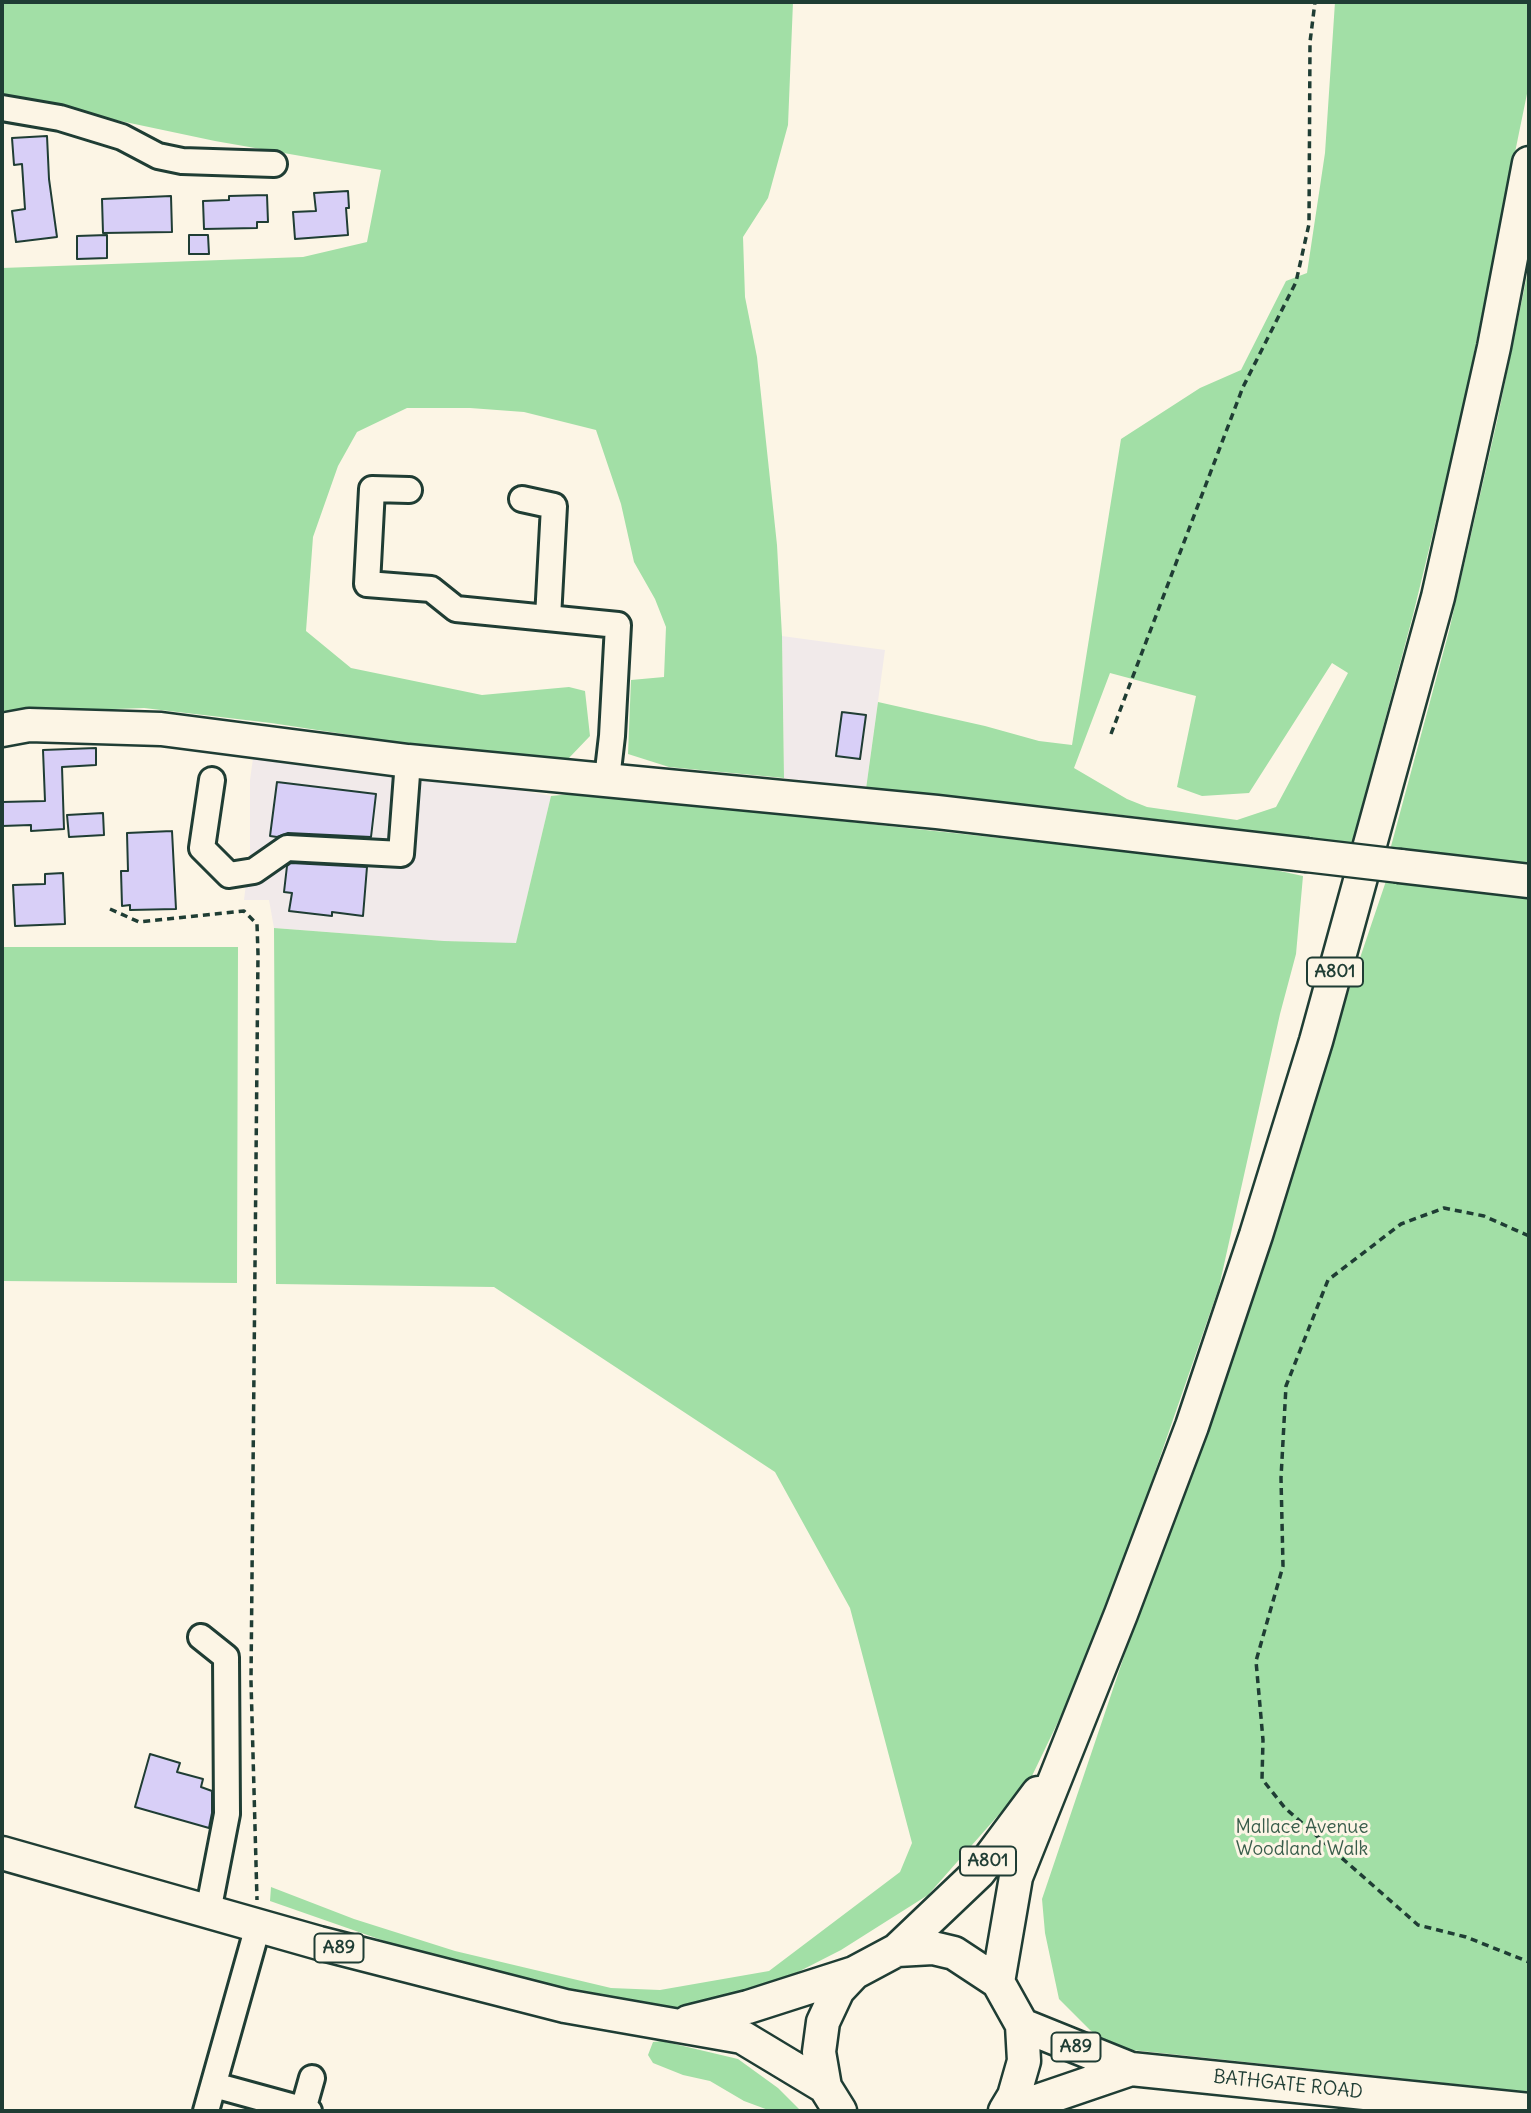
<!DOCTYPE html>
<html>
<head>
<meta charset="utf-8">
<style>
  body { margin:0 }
  #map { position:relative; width:1531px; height:2113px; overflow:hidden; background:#fcf5e5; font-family:Delius,sans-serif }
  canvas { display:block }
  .frame { position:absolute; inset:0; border:4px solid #1f3d34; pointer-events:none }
</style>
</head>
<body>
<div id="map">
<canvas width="1531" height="2113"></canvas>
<div class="frame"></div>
</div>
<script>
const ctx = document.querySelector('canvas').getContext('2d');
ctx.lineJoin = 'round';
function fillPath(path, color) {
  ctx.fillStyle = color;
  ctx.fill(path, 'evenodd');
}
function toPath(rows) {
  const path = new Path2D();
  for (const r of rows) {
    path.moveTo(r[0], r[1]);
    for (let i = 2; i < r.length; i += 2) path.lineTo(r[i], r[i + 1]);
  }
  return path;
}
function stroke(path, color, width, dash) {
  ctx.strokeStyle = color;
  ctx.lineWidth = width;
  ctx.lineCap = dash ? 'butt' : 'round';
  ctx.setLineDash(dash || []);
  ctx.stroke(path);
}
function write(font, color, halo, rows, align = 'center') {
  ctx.font = font + ' Delius,sans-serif';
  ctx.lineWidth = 6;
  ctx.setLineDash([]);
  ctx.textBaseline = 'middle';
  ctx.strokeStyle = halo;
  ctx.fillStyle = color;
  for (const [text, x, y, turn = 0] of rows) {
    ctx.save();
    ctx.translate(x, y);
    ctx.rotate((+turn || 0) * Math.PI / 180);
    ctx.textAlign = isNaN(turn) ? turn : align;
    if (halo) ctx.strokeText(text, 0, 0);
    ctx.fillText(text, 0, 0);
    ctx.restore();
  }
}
const built = toPath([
  [782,636,885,650,866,789,784,778],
  [254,751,463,780,551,796,516,944,444,941,274,928,269,900,244,900,250,851,250,780]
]);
const green = toPath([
  [2,2,793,2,788,125,768,198,743,237,745,297,757,357,777,545,782,636,784,778,669,767,628,754,631,680,664,677,666,627,655,599,634,562,621,504,596,430,524,412,470,408,407,408,357,432,338,466,313,537,306,631,351,668,482,695,569,687,585,691,590,736,568,759,443,749,271,723,144,708,2,713,2,268,303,257,367,242,381,170,215,141,2,96],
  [1335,2,1529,2,1529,84,1459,426,1413,615,1352,843,1089,811,866,789,878,702,985,726,1039,741,1072,745,1121,439,1200,388,1241,370,1286,281,1307,273,1325,153],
  [1332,663,1348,673,1276,807,1237,820,1147,807,1127,799,1074,768,1110,673,1196,696,1177,787,1202,796,1249,793],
  [1529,266,1529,865,1390,850,1449,631,1497,421],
  [580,793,1252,865,1303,876,1296,954,1280,1014,1219,1287,1141,1512,1069,1699,1031,1778,928,1895,841,1950,747,1998,689,2012,626,2006,396,1945,270,1901,271,1887,354,1919,455,1951,611,1988,660,1990,769,1971,900,1872,912,1843,850,1608,775,1472,494,1287,276,1284,274,928,444,941,516,943,551,796],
  [1386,881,1529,885,1529,2092,1113,2048,1090,2030,1059,1999,1045,1933,1042,1899],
  [2,947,238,947,237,1283,2,1281],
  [662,2041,738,2059,778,2088,801,2111,771,2111,744,2101,710,2081,683,2075,653,2063,648,2055,653,2042]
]);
const building = toPath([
  [47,136,49,179,57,237,16,242,12,211,25,209,22,164,14,165,12,138,47,136],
  [348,191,349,208,346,208,348,235,295,239,293,212,316,211,314,193,348,191],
  [267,195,268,222,257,222,257,228,204,229,203,201,229,200,229,196,267,195],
  [171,196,172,232,103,233,102,199,171,196],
  [107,235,107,258,77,259,77,236,107,235],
  [189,235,208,235,209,254,189,254,189,235],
  [842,712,866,715,860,759,836,756,842,712],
  [96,748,96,765,62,767,64,829,31,831,31,825,2,826,2,802,45,801,43,750,96,748],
  [277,782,376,794,371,837,288,833,277,837,270,836,277,782],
  [103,813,104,835,69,837,67,815,103,813],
  [172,831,176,909,130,910,130,905,122,906,121,871,128,871,127,833,172,831],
  [291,863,367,867,363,916,332,912,332,916,289,911,292,893,284,892,287,866,291,863],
  [63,873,65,924,15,926,13,885,45,884,45,874,63,873],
  [150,1754,180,1763,177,1772,203,1779,201,1787,212,1791,212,1813,209,1828,135,1807,150,1754]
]);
const path = toPath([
  [1111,734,1243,387,1296,282,1309,224,1310,42,1315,2],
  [110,909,139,922,244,911,257,924,258,954,251,1681,257,1900],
  [1529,1236,1484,1216,1444,1208,1401,1224,1328,1280,1286,1386,1281,1478,1283,1566,1256,1661,1263,1740,1262,1779,1285,1808,1418,1925,1466,1937,1529,1962]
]);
const minor = toPath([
  [2,108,60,118,122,137,158,156,182,161,274,164],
  [409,490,372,489,367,584,431,589,456,609,618,625,612,736,607,779],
  [522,499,554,506,548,618],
  [212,780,202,848,229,875,254,871,287,848,401,854,408,761],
  [201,1637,226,1657,227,1814,208,1912],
  [214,2085,309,2111],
  [303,2110,312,2078],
  [206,2111,258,1926]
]);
const major = toPath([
  [2,730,29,725,161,729,408,761,937,812,1306,855],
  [1400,866,1529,881],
  [2,1853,319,1943,565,2006,742,2037,825,2087],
  [897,1950,979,1872,1038,1793],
  [998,1982,1016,1877,1121,1614,1192,1426,1256,1235,1316,1041,1438,597,1494,347,1529,163],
  [688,2022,748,2007,854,1973],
  [1022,2025,1131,2069,1529,2110],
  [840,2111,825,2087,819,2052,823,2022,838,1990,854,1973,897,1950,933,1948,954,1953,998,1982,1022,2025,1024,2061,1014,2096,1005,2111],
  [1008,2111,1131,2069]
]);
const majorBridge = toPath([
  [1306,855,1400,866]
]);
const shields = [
  [1335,972,56],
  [988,1861,56],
  [339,1948,49],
  [1076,2047,49]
];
const shieldNames = [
  ["A801",1335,972],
  ["A801",988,1861],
  ["A89",339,1948],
  ["A89",1076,2047]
];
const parkNames = [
  ["Mallace Avenue",1302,1828],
  ["Woodland Walk",1302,1850]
];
const streetNames = [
  ["BATHGATE ROAD",1288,2085,6]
];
fillPath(built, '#f1eaea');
fillPath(green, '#a2dfa6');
fillPath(building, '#d8cff7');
stroke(building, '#1f3d34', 2);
stroke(minor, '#1f3d34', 30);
stroke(major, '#1f3d34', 37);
stroke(path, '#1f3d34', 3.5, [7, 5]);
stroke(minor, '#fcf5e5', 24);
stroke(major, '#fcf5e5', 32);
stroke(majorBridge, '#1f3d34', 37, []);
stroke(majorBridge, '#fcf5e5', 32);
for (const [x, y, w] of shields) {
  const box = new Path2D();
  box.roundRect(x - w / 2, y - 14.5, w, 29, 5);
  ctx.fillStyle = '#fcf5e5';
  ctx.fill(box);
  stroke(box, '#1f3d34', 2);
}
write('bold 18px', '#1f3d34', null, shieldNames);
write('19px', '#395d4b', '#fcf5e5', parkNames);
write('19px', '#1f3d34', '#fcf5e5', streetNames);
</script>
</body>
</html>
